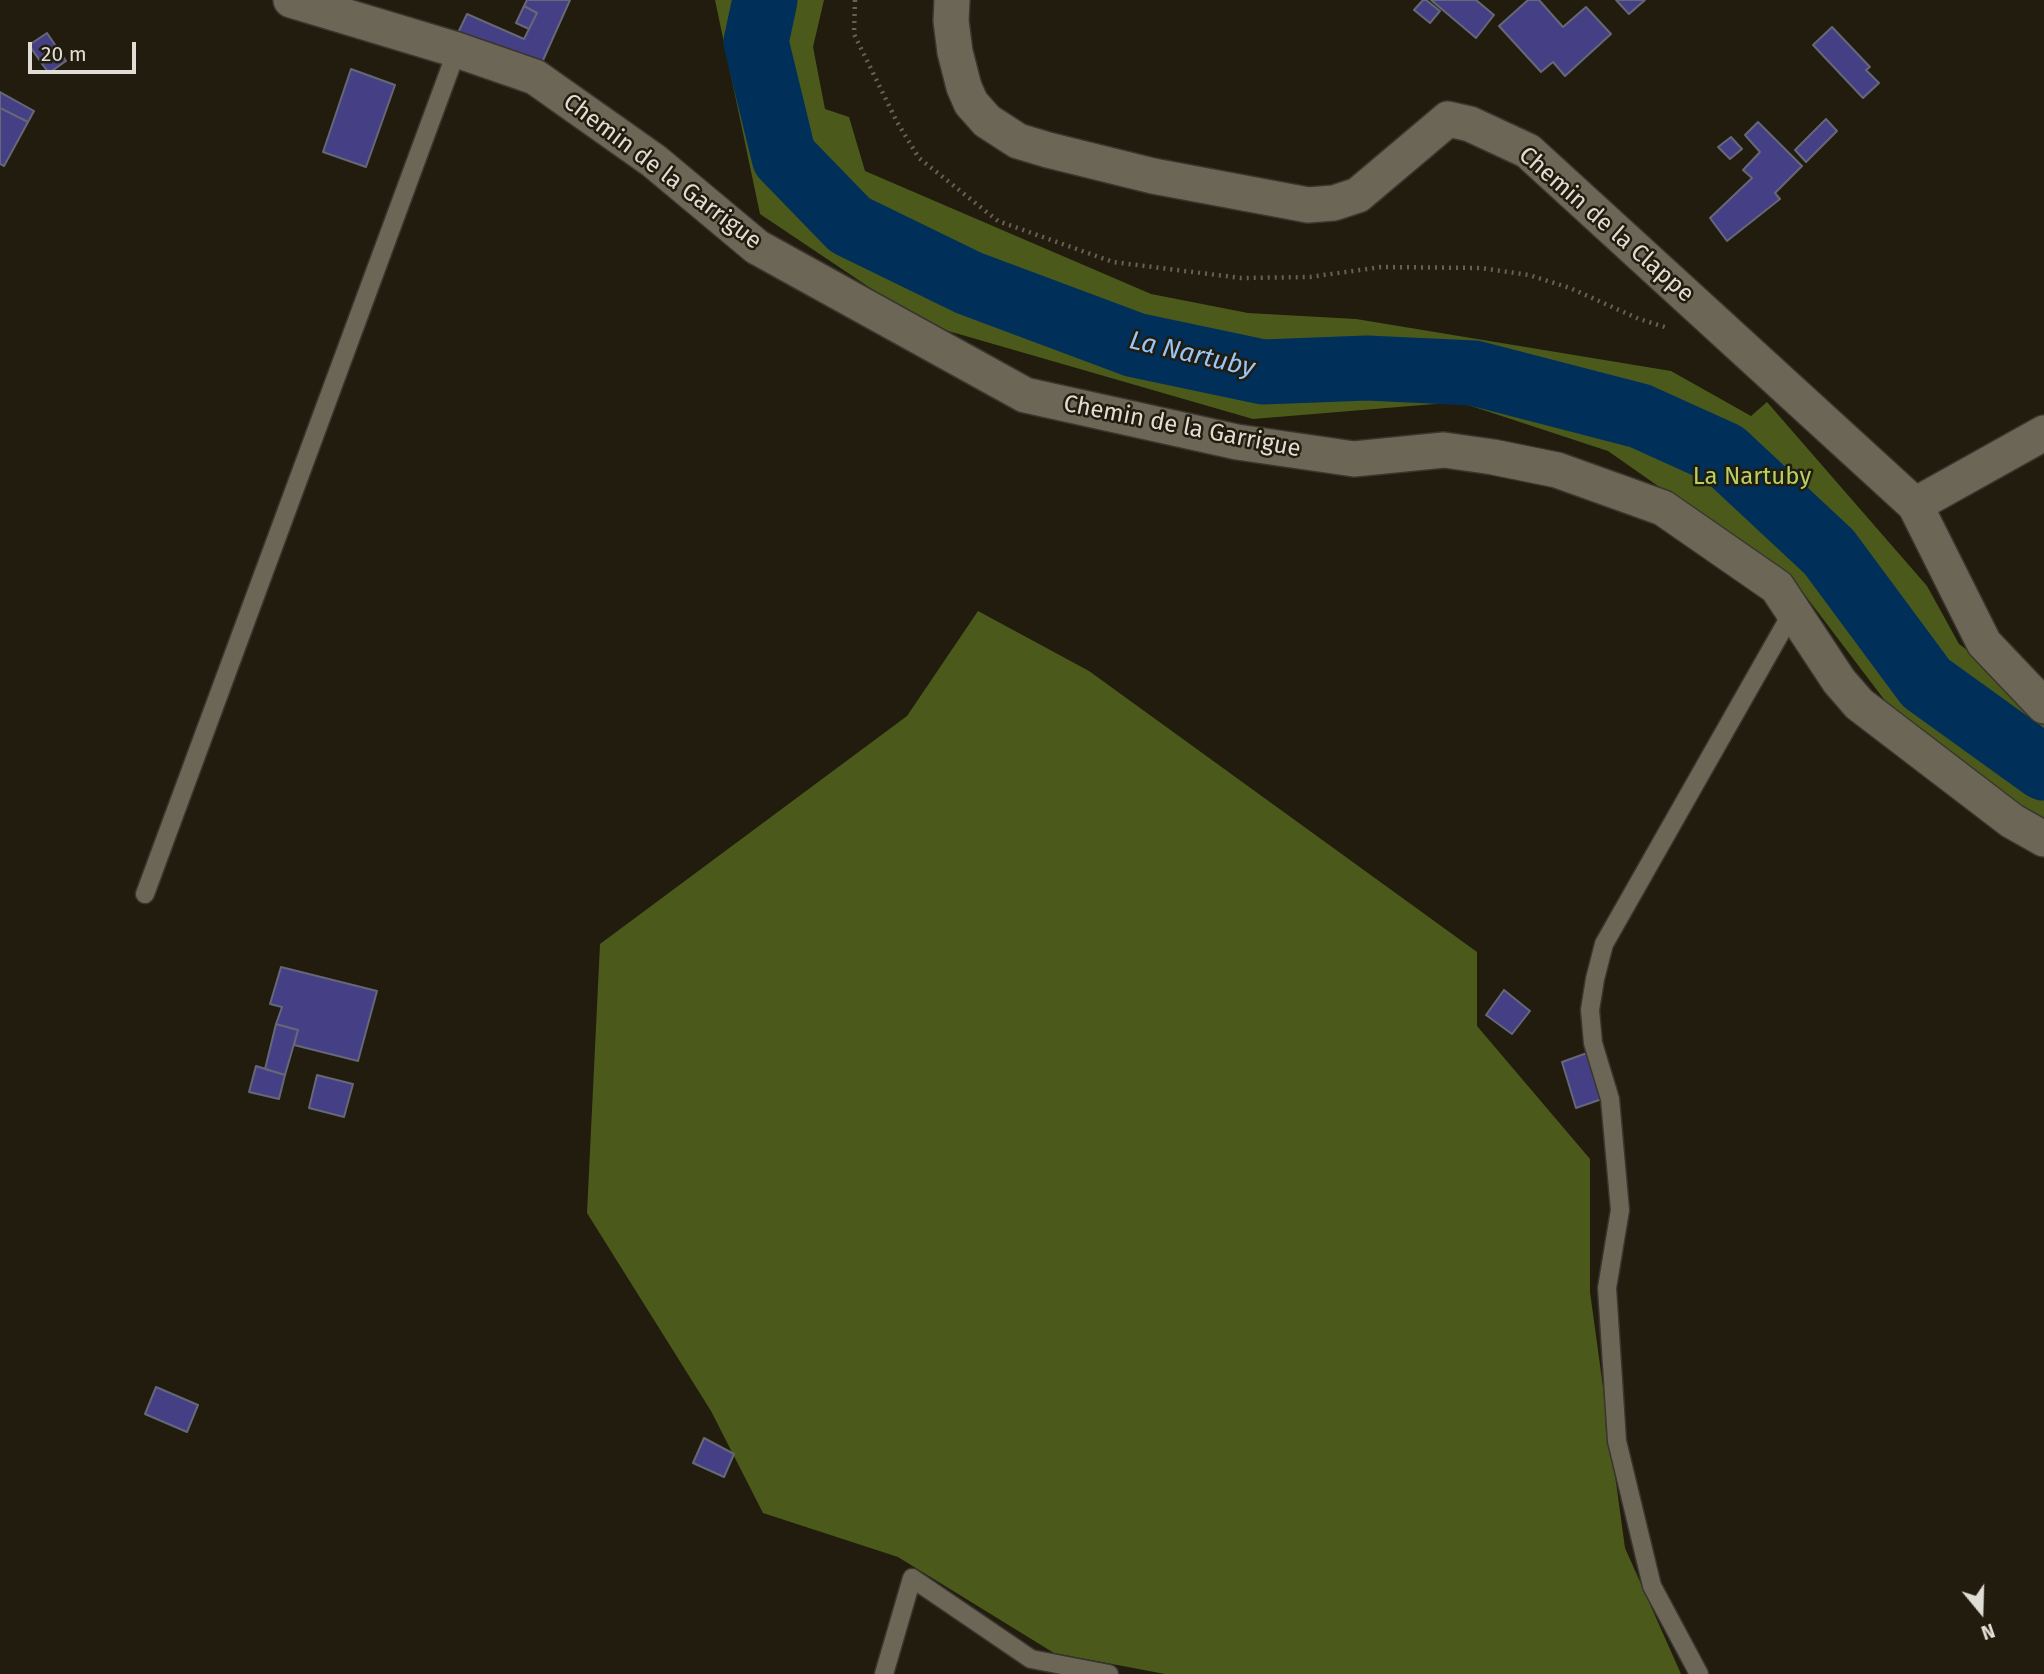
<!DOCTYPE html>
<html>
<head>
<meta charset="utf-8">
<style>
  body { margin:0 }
  #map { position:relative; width:2044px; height:1674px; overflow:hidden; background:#211c0e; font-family:"Fira Sans",sans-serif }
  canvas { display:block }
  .north { position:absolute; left:1946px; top:1576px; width:70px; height:70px; -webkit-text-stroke:5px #211c0e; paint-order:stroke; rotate:161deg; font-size:19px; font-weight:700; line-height:28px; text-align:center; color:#e0ddd4 }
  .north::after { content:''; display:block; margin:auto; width:24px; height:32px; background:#e0ddd4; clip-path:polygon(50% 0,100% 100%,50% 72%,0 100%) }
  .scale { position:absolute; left:28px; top:42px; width:108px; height:32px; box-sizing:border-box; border:4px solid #e0ddd4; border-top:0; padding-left:9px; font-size:21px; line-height:24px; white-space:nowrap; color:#e0ddd4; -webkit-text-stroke:5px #211c0e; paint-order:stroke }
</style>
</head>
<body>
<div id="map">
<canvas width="2044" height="1674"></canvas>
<div class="north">N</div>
<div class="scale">20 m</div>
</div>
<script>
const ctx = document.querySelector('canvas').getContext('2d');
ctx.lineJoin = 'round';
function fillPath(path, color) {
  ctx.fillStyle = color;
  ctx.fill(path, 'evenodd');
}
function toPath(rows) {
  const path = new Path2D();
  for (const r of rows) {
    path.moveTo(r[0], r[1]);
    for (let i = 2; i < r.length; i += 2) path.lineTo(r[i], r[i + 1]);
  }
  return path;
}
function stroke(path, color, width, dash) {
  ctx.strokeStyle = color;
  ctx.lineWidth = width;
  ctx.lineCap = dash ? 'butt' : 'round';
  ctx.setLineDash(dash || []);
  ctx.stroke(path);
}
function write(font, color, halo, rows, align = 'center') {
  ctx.font = font + ' "Fira Sans",sans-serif';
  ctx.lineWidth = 5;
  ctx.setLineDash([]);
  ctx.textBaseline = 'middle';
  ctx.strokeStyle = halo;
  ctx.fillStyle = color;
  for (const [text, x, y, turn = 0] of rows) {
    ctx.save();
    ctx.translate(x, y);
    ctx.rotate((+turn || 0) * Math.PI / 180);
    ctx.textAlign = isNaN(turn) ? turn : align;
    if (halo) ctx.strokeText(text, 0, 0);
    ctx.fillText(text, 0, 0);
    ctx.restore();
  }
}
const forest = toPath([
  [715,0,824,0,813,47,825,109,849,117,865,171,1151,294,1248,313,1356,319,1671,371,1751,416,1767,402,1927,586,1959,644,2044,707,2044,828,1908,731,1795,582,1608,451,1459,402,1253,419,924,324,760,214],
  [978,611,1089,671,1477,952,1477,1026,1590,1159,1590,1292,1625,1548,1681,1674,1165,1674,1054,1653,898,1557,763,1513,711,1411,587,1213,600,944,907,716]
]);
const river = toPath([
  [765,0,756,42,784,157,850,225,969,283,1135,345,1263,372,1367,368,1474,373,1640,416,1724,454,1829,552,1926,683,2044,768]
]);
const building = toPath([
  [527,0,570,0,540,67,456,37,467,14,524,39,537,13,524,6,527,0],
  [1423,0,1426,0,1440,11,1430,23,1414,10,1423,0],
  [1431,0,1476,0,1494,15,1476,38,1431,0],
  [1528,0,1539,0,1563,27,1586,7,1611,34,1565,76,1553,62,1541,72,1499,26,1528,0],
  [1616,0,1645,0,1629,14,1616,0],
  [524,6,537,13,529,29,516,23,524,6],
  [1832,27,1870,67,1866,70,1879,83,1863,98,1813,45,1832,27],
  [47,33,60,52,42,64,29,45,47,33],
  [60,52,66,61,49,73,42,64,60,52],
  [351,69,395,85,366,167,323,152,351,69],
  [0,92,34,111,28,122,0,108,0,92],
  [0,108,28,122,4,166,0,164,0,108],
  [1826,119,1837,131,1806,162,1795,150,1826,119],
  [1758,122,1802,166,1775,193,1780,199,1727,241,1710,218,1752,178,1743,170,1760,152,1745,135,1758,122],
  [1731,137,1742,149,1730,159,1718,147,1731,137],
  [281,967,377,991,358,1061,294,1045,298,1030,276,1024,282,1007,270,1004,281,967],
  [1504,990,1530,1011,1512,1034,1486,1015,1504,990],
  [276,1024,298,1030,285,1075,265,1069,276,1024],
  [1587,1053,1602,1099,1576,1108,1562,1062,1587,1053],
  [256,1066,285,1075,279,1099,249,1092,256,1066],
  [317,1075,353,1084,344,1117,309,1108,317,1075],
  [156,1387,198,1405,187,1432,145,1414,156,1387],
  [704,1438,734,1454,724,1477,693,1463,704,1438]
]);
const path = toPath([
  [855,0,854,34,897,122,919,158,998,221,1113,262,1241,278,1310,277,1381,267,1481,268,1529,275,1570,288,1639,319,1665,327]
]);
const service = toPath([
  [145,894,457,50],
  [884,1674,912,1578,1031,1659,1109,1674],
  [1699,1674,1652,1586,1617,1441,1607,1288,1620,1210,1610,1099,1593,1043,1590,1010,1595,979,1604,944,1793,611]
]);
const minor = toPath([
  [291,0,457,50,535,77,654,161,757,247,1025,395,1237,442,1354,459,1444,450,1493,457,1557,470,1663,508,1777,587,1839,681,1859,704,2012,821,2044,839],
  [952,0,951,21,955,52,964,87,971,103,987,121,1018,141,1048,150,1153,176,1308,205,1334,203,1358,195,1448,119,1470,124,1528,151,1915,505,1984,643,2044,706],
  [1915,505,2044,433]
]);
const streetNames = [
  ["Chemin de la Garrigue",662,172,37],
  ["Chemin de la Clappe",1606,225,41],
  ["Chemin de la Garrigue",1182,427,11]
];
const parkNames = [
  ["La Nartuby",1752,477]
];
const waterNames = [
  ["La Nartuby",1192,355,13]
];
fillPath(forest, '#4b5a1b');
stroke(river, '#00305a', 65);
fillPath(building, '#454085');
stroke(building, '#666777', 2);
stroke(service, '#39352f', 21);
stroke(minor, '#39352f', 38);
stroke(path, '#666155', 4.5, [2, 5]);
stroke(service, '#6c6656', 18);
stroke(minor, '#6c6656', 35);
write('24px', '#e0ddd4', '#211c0e', streetNames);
write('24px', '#b5d162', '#211c0e', parkNames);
write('italic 26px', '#99c6f7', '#211c0e', waterNames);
</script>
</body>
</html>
